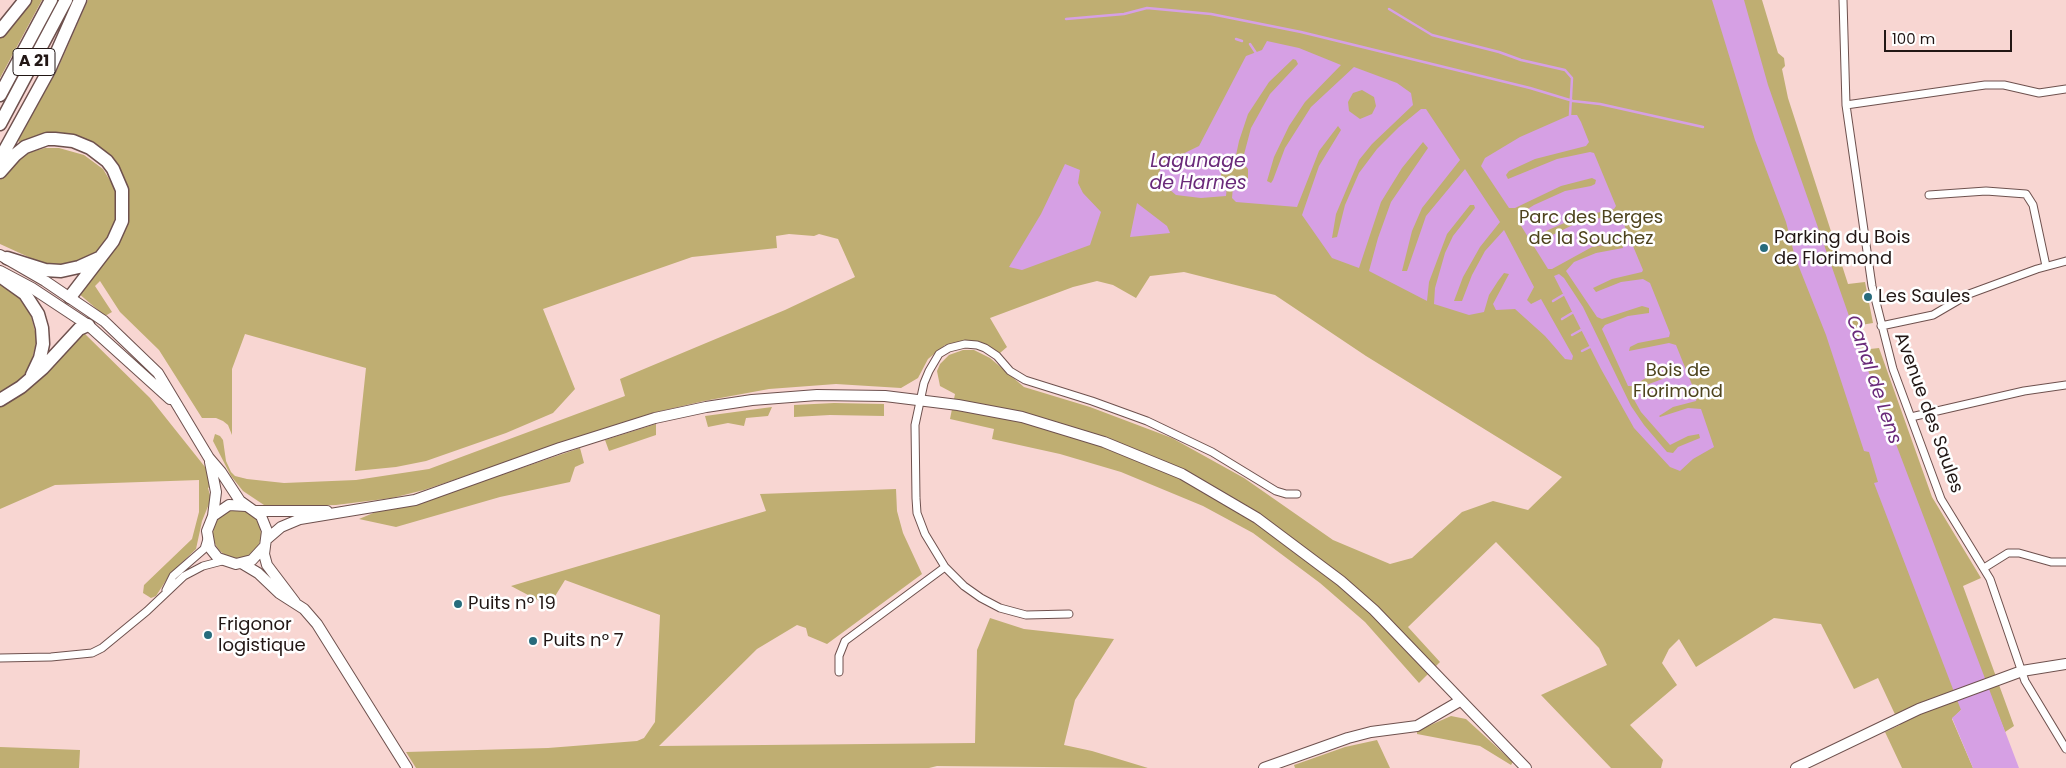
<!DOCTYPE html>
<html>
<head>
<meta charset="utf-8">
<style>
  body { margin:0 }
  #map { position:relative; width:2066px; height:768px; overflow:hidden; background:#f8d6d2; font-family:Poppins,sans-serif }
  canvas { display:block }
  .scale { position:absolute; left:1884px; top:30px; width:128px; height:22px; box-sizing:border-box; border:2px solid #221715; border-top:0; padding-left:6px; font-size:15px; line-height:18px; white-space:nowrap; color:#221715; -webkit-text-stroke:4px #fff; paint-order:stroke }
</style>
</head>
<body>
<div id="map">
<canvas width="2066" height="768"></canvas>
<div class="scale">100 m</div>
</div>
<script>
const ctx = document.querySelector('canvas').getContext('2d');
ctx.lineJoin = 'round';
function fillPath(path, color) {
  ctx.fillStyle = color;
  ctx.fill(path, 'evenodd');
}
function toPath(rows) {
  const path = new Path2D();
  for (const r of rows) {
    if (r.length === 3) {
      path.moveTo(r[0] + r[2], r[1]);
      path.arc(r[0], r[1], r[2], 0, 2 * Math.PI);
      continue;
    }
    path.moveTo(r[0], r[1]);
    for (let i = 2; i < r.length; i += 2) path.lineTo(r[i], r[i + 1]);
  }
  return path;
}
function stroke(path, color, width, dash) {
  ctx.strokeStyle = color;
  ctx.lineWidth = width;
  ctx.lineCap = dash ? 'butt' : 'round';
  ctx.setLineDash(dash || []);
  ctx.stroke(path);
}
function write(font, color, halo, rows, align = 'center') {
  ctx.font = font + ' Poppins,sans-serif';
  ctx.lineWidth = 5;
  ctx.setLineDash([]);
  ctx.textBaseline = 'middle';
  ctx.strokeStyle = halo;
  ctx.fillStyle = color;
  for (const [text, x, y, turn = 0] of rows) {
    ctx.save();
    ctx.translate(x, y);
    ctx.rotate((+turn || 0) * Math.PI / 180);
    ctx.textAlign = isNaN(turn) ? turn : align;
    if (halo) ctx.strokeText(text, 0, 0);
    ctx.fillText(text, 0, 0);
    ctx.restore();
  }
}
const green = toPath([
  [32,0,42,0,0,78,0,38],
  [88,0,1762,0,1778,53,1784,58,1785,66,1782,69,1788,98,1848,284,1865,282,1873,323,1861,325,1866,340,1870,349,1879,348,1932,497,1981,578,1963,586,2014,726,2005,732,1984,679,1961,710,1952,719,1973,768,1902,768,1885,732,1900,725,1878,678,1854,689,1821,624,1774,618,1696,667,1679,639,1669,649,1662,663,1677,685,1630,725,1663,760,1661,768,1611,768,1541,695,1607,665,1599,648,1496,542,1408,627,1440,662,1419,683,1365,622,1320,583,1253,533,1203,506,1121,472,1060,454,992,439,994,429,950,419,955,394,940,386,937,371,940,364,949,355,963,350,974,350,990,358,1024,387,1090,407,1172,438,1244,478,1333,540,1390,564,1412,558,1462,512,1493,501,1528,510,1562,477,1366,356,1275,295,1184,272,1150,276,1136,298,1113,285,1097,281,1073,287,990,318,1007,347,1000,353,979,341,945,345,928,359,918,378,901,388,836,384,769,389,704,401,652,413,424,490,392,498,336,505,267,507,243,491,231,476,213,441,215,434,220,436,223,440,226,461,231,472,235,476,247,479,284,483,356,480,429,469,625,396,620,379,785,310,855,277,838,239,819,234,814,236,789,234,776,236,777,248,692,257,543,309,575,389,553,413,506,433,426,461,396,467,355,471,366,368,245,334,232,369,232,435,228,425,223,421,216,418,202,418,159,350,120,312,100,281,95,286,112,312,105,316,78,293,114,248,124,183,91,144,23,144,18,141,58,68],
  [45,148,59,148,84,155,103,169,117,192,117,221,112,233,97,253,73,265,46,265,0,244,0,180,15,163,28,153],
  [0,283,21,298,29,308,37,339,30,367,21,379,0,394],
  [82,331,150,398,209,472,211,486,208,488,211,499,202,521,196,549,170,574,156,596,151,598,143,593,144,585,192,539,199,512,199,480,55,485,0,509,0,403],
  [834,403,884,404,884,416,830,415,794,417,794,405],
  [772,407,768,416,746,418,744,426,728,423,708,427,705,416],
  [656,424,656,435,609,451,605,440],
  [580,448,584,463,575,467,570,482,500,497,396,527,359,519,378,511,416,504],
  [896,489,897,511,903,533,922,574,827,644,808,636,806,628,797,625,757,649,659,746,975,743,977,650,990,618,1024,629,1114,639,1075,700,1064,745,1092,751,1148,768,937,766,929,768,416,768,406,752,548,748,637,741,644,738,655,722,660,615,565,580,549,606,511,586,766,511,760,494],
  [237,534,24],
  [1451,716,1466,719,1513,762,1511,765,1480,746,1417,734,1417,731],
  [1377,740,1390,768,1295,768,1294,765,1345,747],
  [0,747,80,750,79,768,0,768]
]);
const water = toPath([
  [1712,0,1744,0,1768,85,1869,373,2019,768,1973,768,1952,718,1961,710,1874,483,1878,482,1869,452,1864,451,1826,335,1795,257,1786,222,1755,140],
  [1267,41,1299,48,1341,65,1305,102,1289,126,1274,157,1267,181,1271,183,1273,180,1285,148,1311,107,1354,67,1397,83,1411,93,1413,105,1372,144,1359,160,1336,214,1332,238,1337,237,1345,205,1359,173,1377,149,1399,127,1421,109,1426,109,1460,160,1422,208,1412,231,1402,271,1407,271,1426,216,1465,169,1500,222,1480,247,1463,277,1454,301,1462,301,1472,275,1485,251,1504,230,1534,287,1527,300,1531,304,1541,299,1573,356,1572,360,1565,359,1545,336,1515,309,1496,310,1493,304,1509,274,1504,273,1498,281,1489,295,1484,312,1469,315,1434,304,1435,288,1445,253,1453,236,1475,208,1474,205,1470,205,1447,234,1429,282,1427,301,1369,271,1378,238,1391,202,1428,148,1423,142,1402,168,1381,202,1359,268,1332,258,1302,215,1319,166,1341,130,1338,126,1319,151,1297,207,1236,202,1232,198,1233,187,1242,186,1248,178,1248,169,1242,162,1251,128,1270,94,1298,64,1296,60,1293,59,1269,82,1248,114,1239,141,1235,160,1225,165,1221,173,1221,178,1227,186,1226,196,1201,198,1176,195,1157,179,1162,164,1199,146,1246,56,1262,50],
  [1362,90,1374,97,1376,106,1372,114,1360,119,1349,111,1348,102,1353,93],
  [1570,115,1577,115,1581,122,1589,142,1586,146,1535,159,1509,171,1506,175,1508,179,1557,159,1590,152,1594,153,1616,206,1614,209,1578,217,1546,231,1539,238,1540,241,1581,221,1620,215,1643,270,1642,272,1612,279,1593,288,1596,292,1621,282,1643,279,1650,283,1670,333,1669,337,1638,343,1630,347,1629,351,1669,343,1676,345,1697,397,1696,401,1673,407,1659,416,1660,417,1688,408,1701,409,1714,447,1693,459,1680,471,1670,467,1634,428,1601,369,1554,276,1559,274,1564,278,1583,307,1631,406,1644,425,1667,452,1673,453,1678,447,1700,438,1699,434,1688,436,1670,445,1641,412,1632,396,1633,392,1641,387,1673,375,1674,373,1672,371,1663,372,1644,379,1634,386,1628,386,1602,329,1605,325,1628,316,1649,313,1649,308,1642,306,1602,319,1597,317,1566,271,1574,262,1596,253,1623,248,1622,242,1592,247,1552,269,1548,269,1518,221,1520,214,1534,205,1565,191,1591,186,1595,184,1596,180,1592,178,1561,186,1515,208,1509,208,1481,166,1485,158,1520,137],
  [1065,164,1080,170,1078,183,1083,193,1101,212,1090,245,1022,270,1009,267,1041,214],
  [1137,203,1167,226,1170,233,1130,237]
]);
const stream = toPath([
  [1389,9,1432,35,1499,52,1521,60,1565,70,1572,78,1570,115],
  [1066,19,1124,14,1147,8,1211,14,1301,32,1530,88,1573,101,1600,104,1703,127],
  [1236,39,1242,41],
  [1250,44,1256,53],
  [1553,301,1563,295],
  [1562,319,1572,313],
  [1572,335,1581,330],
  [1582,351,1590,347]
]);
const street = toPath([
  [1843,0,1846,105,1872,286,1893,369,1941,499,1990,579,2025,681,2066,749],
  [1846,105,1985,85,2004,85,2039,93,2066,89],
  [1929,195,1986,191,2026,194,2033,205,2046,266],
  [1881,326,1933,315,1969,294,2037,269,2066,261],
  [1911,417,2024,391,2066,385],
  [1984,568,2008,553,2019,553,2051,562,2066,562],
  [166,590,173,576,204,549,207,539],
  [1069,614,1026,615,1000,608,981,598,964,586,945,567,925,534,917,513,916,498,915,425,924,383,929,371,939,354,949,348,965,344,977,345,985,348,997,356,1010,371,1025,380,1092,401,1147,421,1212,452,1276,491,1286,494,1297,494],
  [0,658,51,657,92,653,102,648,147,611,184,576,203,566,222,561],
  [839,672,839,656,845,641,945,567]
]);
const secondary = toPath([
  [0,255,45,281,104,321,158,373,209,458,221,472,240,501,261,516,267,531,264,554,267,565,295,602],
  [0,271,32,288,88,325,170,399],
  [210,462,216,492,213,516],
  [246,506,229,505,213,516,207,531,210,548,218,558,236,564,252,560,264,547],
  [255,511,327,511],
  [267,539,281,527,300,519,415,500,560,448,655,418,706,407,752,400,817,395,885,396,958,405,1022,417,1104,442,1182,474,1257,518,1341,581,1374,610,1526,768],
  [243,564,258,573,279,593,304,609,317,624,407,768],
  [1264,768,1348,738,1371,732,1417,726,1460,701],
  [1796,768,1919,709,2022,671,2066,664]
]);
const highway = toPath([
  [0,31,25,0],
  [0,95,51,0],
  [0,124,66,0],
  [0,159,49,70,80,0],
  [0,172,15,155,25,147,47,139,55,139,73,141,90,148,107,161,113,169,122,190,122,221,113,241,70,297],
  [7,258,45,270,61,271,79,267,99,258],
  [0,276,25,294,38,314,42,328,43,344,40,358,32,375],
  [0,400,21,387,43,368,79,329,88,325]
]);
const markers = [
  [1764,248,5,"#276b7c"],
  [1868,297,5,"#276b7c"],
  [458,604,5,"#276b7c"],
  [208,635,5,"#276b7c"],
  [533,641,5,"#276b7c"]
];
const shields = [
  [34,62,42]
];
const shieldNames = [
  ["A 21",34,62]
];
const parkNames = [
  ["Parc des Berges",1591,218],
  ["de la Souchez",1591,239],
  ["Bois de",1678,371],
  ["Florimond",1678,392]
];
const poiNames = [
  ["Parking du Bois",1774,238],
  ["de Florimond",1774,259],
  ["Les Saules",1878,297],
  ["Puits n° 19",468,604],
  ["Frigonor",218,625],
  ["logistique",218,646],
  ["Puits n° 7",543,641]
];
const streetNames = [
  ["Avenue des Saules",1928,413,70]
];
const waterNames = [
  ["Lagunage",1198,162],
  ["de Harnes",1198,184],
  ["Canal de Lens",1873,380,71]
];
fillPath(green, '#bfae72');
fillPath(water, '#d6a0e4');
stroke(stream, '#d6a0e4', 2.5);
stroke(street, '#6e514e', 9);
stroke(secondary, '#6e514e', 12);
stroke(highway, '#6e514e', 15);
stroke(street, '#fff', 7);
stroke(secondary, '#fff', 10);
stroke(highway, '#fff', 12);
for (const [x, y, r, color] of markers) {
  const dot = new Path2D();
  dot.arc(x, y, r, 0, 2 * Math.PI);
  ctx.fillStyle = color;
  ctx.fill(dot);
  stroke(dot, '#fff', 2);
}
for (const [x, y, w] of shields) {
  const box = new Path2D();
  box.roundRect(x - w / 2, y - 13.5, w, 27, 4);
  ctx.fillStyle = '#fff';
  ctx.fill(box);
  stroke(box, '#221715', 1);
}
write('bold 16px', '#221715', null, shieldNames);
write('18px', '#4e441e', '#fff', parkNames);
write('18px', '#221715', '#fff', poiNames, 'left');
write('18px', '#221715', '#fff', streetNames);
write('italic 19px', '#6a2a7a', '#fff', waterNames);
</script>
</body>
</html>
